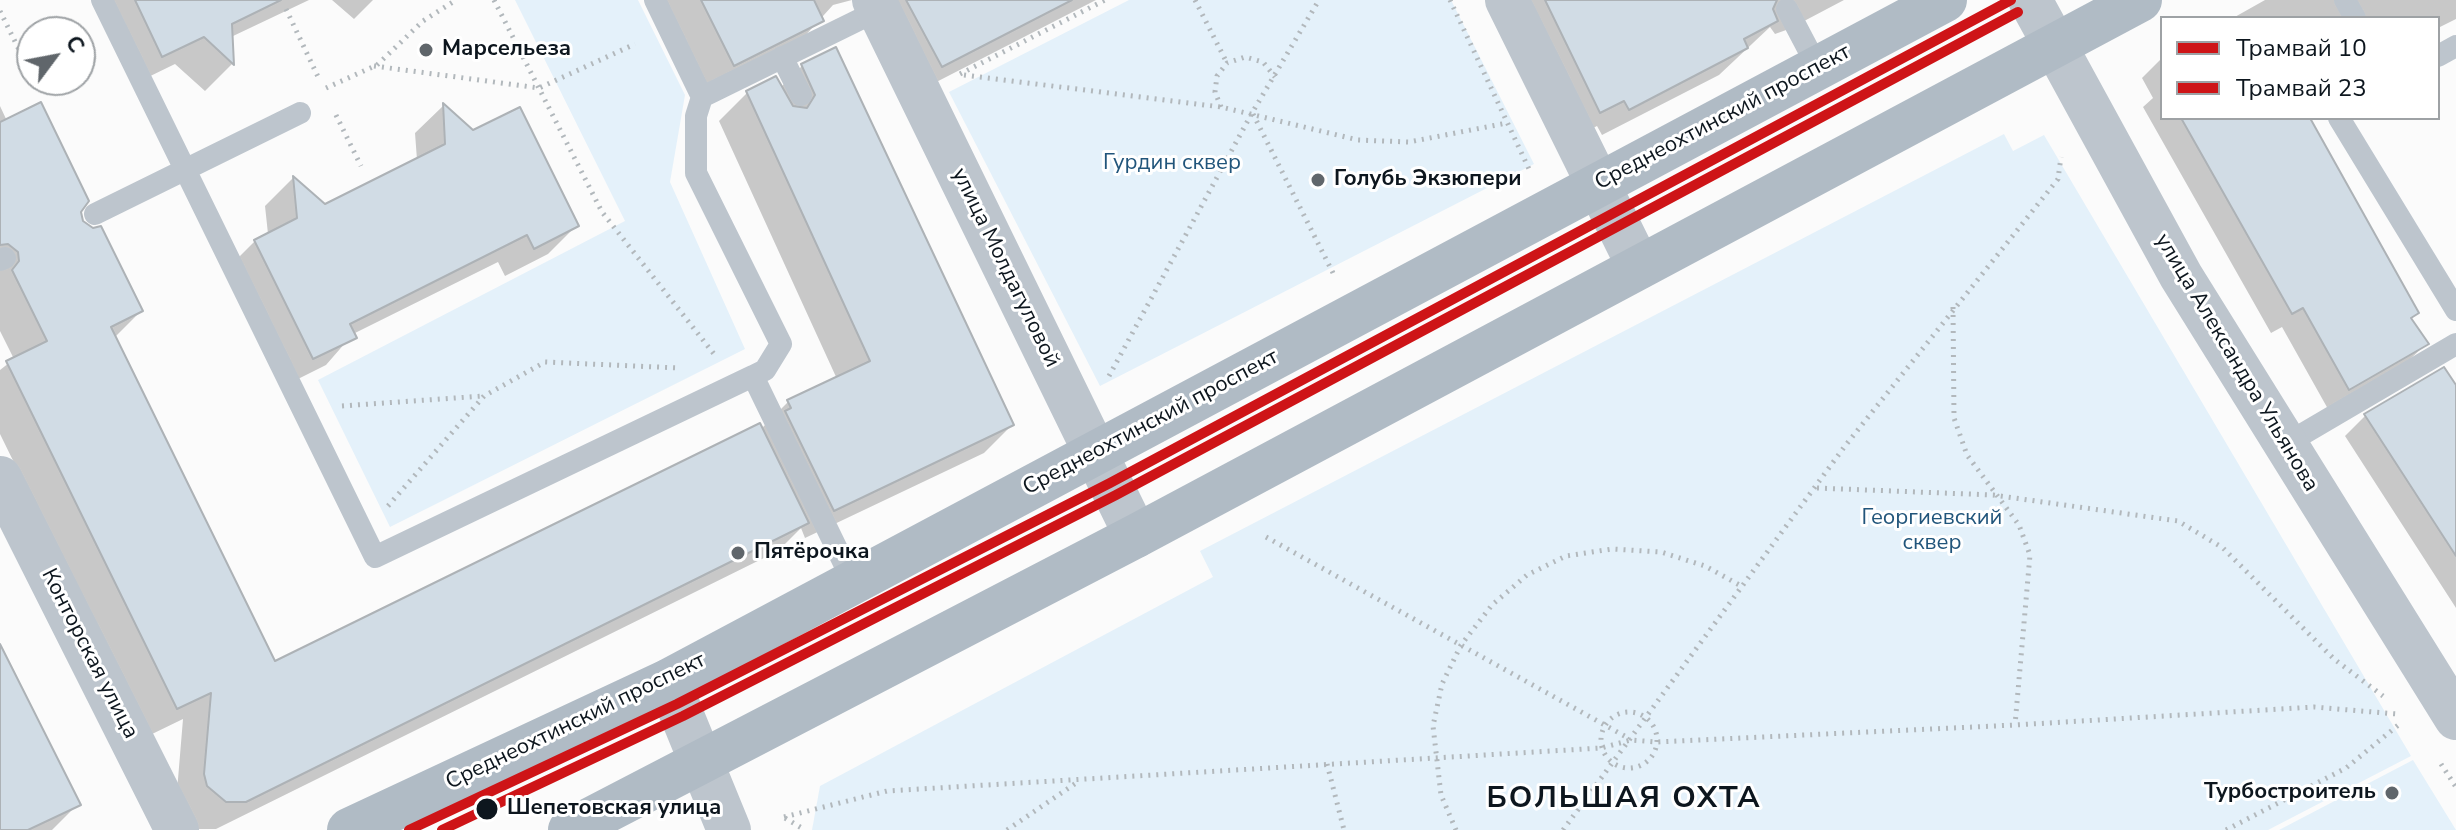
<!DOCTYPE html>
<html>
<head>
<meta charset="utf-8">
<style>
  body { margin:0 }
  #map { position:relative; width:2456px; height:830px; overflow:hidden; background:#fbfbfb; font-family:"Nunito Sans",sans-serif }
  canvas { display:block }
  .legend { position:absolute; left:2160px; top:16px; width:280px; height:104px; box-sizing:border-box; background:#fff; border:2px solid #9ea2a5; margin:0; padding:10px 14px; list-style:none; font-size:24px; color:#0d161e }
  .legend li { display:flex; align-items:center; gap:16px; height:40px }
  .legend b { width:40px; border:2px solid #9ea2a5 }
  .north { position:absolute; left:16px; top:16px; width:80px; height:80px; box-sizing:border-box; background:#fff; border:2px solid #9ea2a5; border-radius:50%; rotate:58deg; font-size:22px; font-weight:700; line-height:32px; text-align:center; color:#0d161e }
  .north::after { content:''; display:block; margin:auto; width:28px; height:36px; background:#60666b; clip-path:polygon(50% 0,100% 100%,50% 72%,0 100%) }
</style>
</head>
<body>
<div id="map">
<canvas width="2456" height="830"></canvas>
<ul class="legend">
<li><b style="height:10px;background:#ce1417"></b>Трамвай 10</li>
<li><b style="height:10px;background:#ce1417"></b>Трамвай 23</li>
</ul>
<div class="north">С</div>
</div>
<script>
const ctx = document.querySelector('canvas').getContext('2d');
ctx.lineJoin = 'round';
function fillPath(path, color) {
  ctx.fillStyle = color;
  ctx.fill(path, 'evenodd');
}
function toPath(rows) {
  const path = new Path2D();
  for (const r of rows) {
    if (r.length === 3) {
      path.moveTo(r[0] + r[2], r[1]);
      path.arc(r[0], r[1], r[2], 0, 2 * Math.PI);
      continue;
    }
    path.moveTo(r[0], r[1]);
    for (let i = 2; i < r.length; i += 2) path.lineTo(r[i], r[i + 1]);
  }
  return path;
}
function stroke(path, color, width, dash) {
  ctx.strokeStyle = color;
  ctx.lineWidth = width;
  ctx.lineCap = dash ? 'butt' : 'round';
  ctx.setLineDash(dash || []);
  ctx.stroke(path);
}
function write(font, color, halo, rows, align = 'center') {
  ctx.font = font + ' "Nunito Sans",sans-serif';
  ctx.lineWidth = 6;
  ctx.setLineDash([]);
  ctx.textBaseline = 'middle';
  ctx.strokeStyle = halo;
  ctx.fillStyle = color;
  for (const [text, x, y, turn = 0] of rows) {
    ctx.save();
    ctx.translate(x, y);
    ctx.rotate((+turn || 0) * Math.PI / 180);
    ctx.textAlign = isNaN(turn) ? turn : align;
    if (halo) ctx.strokeText(text, 0, 0);
    ctx.fillText(text, 0, 0);
    ctx.restore();
  }
}
const green = toPath([
  [515,0,638,0,685,95,670,182,745,349,390,527,318,380,625,221],
  [1129,0,1451,0,1534,164,1100,386,949,92],
  [2004,134,2013,151,2044,135,2411,756,2268,830,812,830,820,786,1213,577,1200,551],
  [2413,760,2456,830,2279,830]
]);
const shadow = toPath([
  [93,0,309,0,231,37,232,64,205,91,175,64,134,84],
  [332,0,373,0,354,19],
  [659,0,852,0,833,5,793,49,705,93],
  [864,0,1096,0,913,94],
  [1506,0,1844,0,1789,29,1775,34,1770,27,1719,75,1602,135,1597,126,1573,138],
  [2265,0,2456,0,2456,19,2438,28,2438,18,2233,18],
  [2162,58,2162,118,2307,118,2417,313,2410,320,2426,344,2405,364,2328,409,2282,327,2271,333,2143,107,2153,98,2142,78],
  [802,66,1012,425,984,453,805,538,801,528,778,551,216,829,197,829,176,803,183,719,148,736,0,434,0,370,14,359,0,331,0,106,7,121,79,212,81,222,141,311,114,338,274,663,761,429,788,402,837,379,719,121,747,93,780,88],
  [443,106,576,226,548,254,505,276,498,262,353,334,326,365,284,386,227,269,255,241,268,234,265,206,293,178,324,206,417,160,415,133],
  [2443,370,2456,389,2456,608,2345,436,2365,416],
  [0,648,78,804,52,830,0,830]
]);
const building = toPath([
  [135,0,281,0,232,24,234,65,204,37,162,57,135,0],
  [701,0,814,0,824,21,734,66,701,0],
  [906,0,1072,0,942,67,906,0],
  [1545,0,1777,0,1773,9,1778,21,1744,39,1748,48,1629,110,1624,101,1600,113,1545,0],
  [836,47,1014,425,834,511,785,411,791,408,787,400,870,361,746,91,776,76,793,106,807,108,815,95,801,64,836,47],
  [41,102,89,201,81,212,83,221,93,228,101,226,143,311,111,327,275,661,760,423,809,523,246,802,226,802,207,786,204,774,211,693,177,709,6,361,47,341,12,270,19,261,18,252,8,244,0,245,0,122,41,102],
  [443,103,473,130,520,107,579,226,534,249,527,235,350,324,357,338,313,359,254,240,297,218,293,176,325,204,445,144,443,103],
  [2181,118,2310,118,2419,313,2411,318,2429,344,2349,390,2303,308,2292,314,2181,118],
  [2444,367,2456,385,2456,556,2364,414,2444,367],
  [0,644,81,805,28,830,0,830,0,644]
]);
const path = toPath([
  [494,0,602,212,714,354],
  [1195,0,1227,63],
  [1450,0,1529,169],
  [286,9,320,81],
  [0,11,27,66,32,63],
  [374,66,539,88,635,44],
  [960,74,1105,0],
  [964,75,1221,107,1358,140,1409,142,1507,123],
  [326,88,377,65,423,21,456,0],
  [1221,107,1215,92,1217,76,1227,63,1245,57,1263,62,1275,77],
  [1253,114,1333,273],
  [336,115,361,166],
  [1953,307,1954,418,1967,455,2019,525,2030,555,2015,725],
  [1109,376,1252,113,1319,0],
  [342,406,483,396],
  [1817,488,1993,495,2178,521,2223,548,2334,659,2383,696],
  [388,506,484,396,545,362,679,368],
  [1266,537,1630,739],
  [1629,740,28],
  [1327,764,1344,830],
  [2441,764,2456,787],
  [784,817,887,791,1601,748,1631,740,1657,742,2015,725,2314,707,2397,714],
  [785,818,805,830],
  [1007,830,1079,781],
  [1456,830,1441,795,1433,726,1442,684,1461,645,1492,605,1527,575,1566,556,1612,549,1661,552,1705,566,1743,587],
  [1563,830,1845,446,2058,179,2061,157],
  [2226,830,2346,768,2402,722]
]);
const service = toPath([
  [102,0,375,557,753,376,853,582],
  [655,0,702,97,879,10],
  [2345,0,2355,18],
  [1787,9,1818,68],
  [2438,56,2456,46],
  [782,57,801,95],
  [702,97,696,116,696,173,781,344,765,370,753,376],
  [2339,118,2456,310],
  [95,214,300,113],
  [0,260,5,258],
  [2284,445,2456,344]
]);
const minor = toPath([
  [874,0,1136,536],
  [1507,0,1639,267],
  [2030,0,2181,276,2456,718],
  [0,478,177,830],
  [668,681,729,830]
]);
const secondary = toPath([
  [349,830,668,681,1945,0],
  [570,830,1136,536,2140,0]
]);
const tram1 = toPath([
  [409,830,677,704,1110,483,2011,0]
]);
const tram2 = toPath([
  [442,830,683,716,1116,495,2018,12]
]);
const markers = [
  [426,50,8,"#60666b"],
  [1318,180,8,"#60666b"],
  [738,553,8,"#60666b"],
  [2392,793,8,"#60666b"],
  [487,809,12,"#0d161e"]
];
const poiNames = [
  ["Марсельеза",442,50],
  ["Голубь Экзюпери",1334,180],
  ["Пятёрочка",754,553],
  ["Турбостроитель",2376,793,"right"]
];
const streetNames = [
  ["Среднеохтинский проспект",1723,118,-28],
  ["улица Молдагуловой",1005,268,64],
  ["улица Александра Ульянова",2236,363,59],
  ["Среднеохтинский проспект",1151,423,-28],
  ["Конторская улица",89,654,63],
  ["Среднеохтинский проспект",576,722,-26]
];
const parkNames = [
  ["Гурдин сквер",1172,164],
  ["Георгиевский",1932,519],
  ["сквер",1932,544]
];
const stopNames = [
  ["Шепетовская улица",507,809]
];
const districtNames = [
  ["БОЛЬШАЯ ОХТА",1624,800]
];
fillPath(green, '#e4f1fa');
fillPath(shadow, '#0003');
fillPath(building, '#d1dce5');
stroke(building, '#adb2b6', 2);
stroke(path, '#b2b8bc', 5, [2, 6]);
stroke(service, '#bdc5cd', 22);
stroke(minor, '#bdc5cd', 44);
stroke(secondary, '#b0bbc5', 44);
stroke(tram1, '#ce1417', 10);
stroke(tram2, '#ce1417', 10);
for (const [x, y, r, color] of markers) {
  const dot = new Path2D();
  dot.arc(x, y, r, 0, 2 * Math.PI);
  ctx.fillStyle = color;
  ctx.fill(dot);
  stroke(dot, '#fff', 3);
}
write('bold 22px', '#0d161e', '#fff', poiNames, 'left');
write('22px', '#0d161e', '#fff', streetNames);
write('22px', '#21557b', '#fff', parkNames);
write('bold 22px', '#0d161e', '#fff', stopNames, 'left');
ctx.letterSpacing = '2px';
write('bold 30px', '#0d161e', '#fff', districtNames);
ctx.letterSpacing = '0px';
</script>
</body>
</html>
